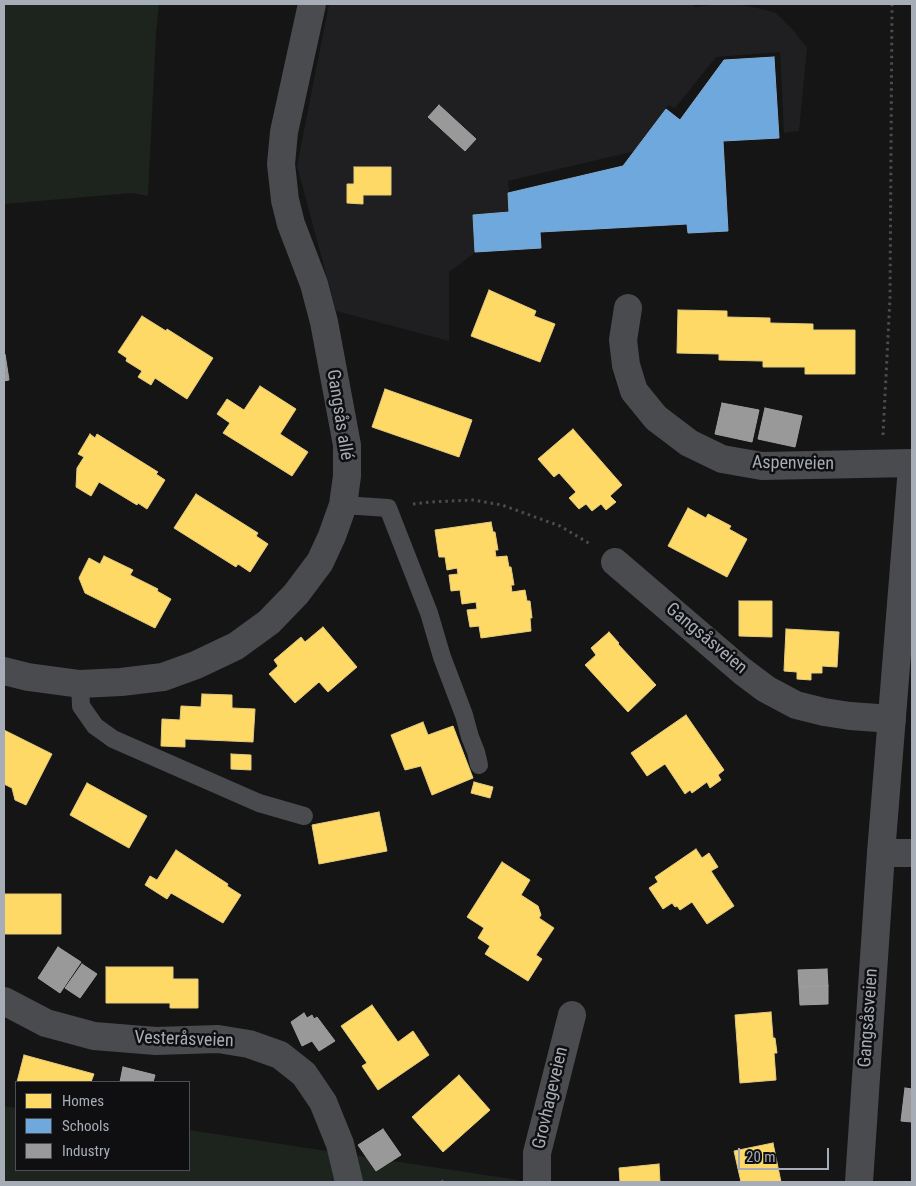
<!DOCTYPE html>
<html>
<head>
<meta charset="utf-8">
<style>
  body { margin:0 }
  #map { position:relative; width:916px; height:1186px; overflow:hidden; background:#151515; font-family:"Roboto Condensed",sans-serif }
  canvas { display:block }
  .frame { position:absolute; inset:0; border:5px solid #a6adb6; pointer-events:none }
  .legend { position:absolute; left:15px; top:1081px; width:175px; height:90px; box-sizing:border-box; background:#0f0f11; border:1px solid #4b4e53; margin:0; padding:6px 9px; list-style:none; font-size:15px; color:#a6adb6 }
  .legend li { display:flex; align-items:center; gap:10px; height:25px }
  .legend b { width:25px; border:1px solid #4b4e53 }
  .scale { position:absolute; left:738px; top:1148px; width:91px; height:22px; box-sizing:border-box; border:2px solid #a6adb6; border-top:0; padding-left:6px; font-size:15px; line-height:18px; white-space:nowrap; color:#a6adb6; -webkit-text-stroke:4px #0f0f11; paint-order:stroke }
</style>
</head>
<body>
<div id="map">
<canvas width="916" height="1186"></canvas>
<div class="frame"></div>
<ul class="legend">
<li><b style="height:14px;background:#ffd966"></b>Homes</li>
<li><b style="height:14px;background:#6fa8dc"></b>Schools</li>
<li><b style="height:14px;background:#999"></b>Industry</li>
</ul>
<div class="scale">20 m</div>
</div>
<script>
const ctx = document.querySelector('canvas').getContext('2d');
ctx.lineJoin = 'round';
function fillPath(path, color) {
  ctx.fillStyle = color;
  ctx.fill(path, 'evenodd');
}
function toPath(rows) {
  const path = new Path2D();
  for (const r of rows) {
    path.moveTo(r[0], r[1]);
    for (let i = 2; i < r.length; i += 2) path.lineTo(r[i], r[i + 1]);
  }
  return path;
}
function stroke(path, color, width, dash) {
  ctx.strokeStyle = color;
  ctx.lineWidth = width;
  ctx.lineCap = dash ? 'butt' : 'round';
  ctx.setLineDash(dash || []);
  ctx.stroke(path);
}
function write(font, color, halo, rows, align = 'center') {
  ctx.font = font + ' "Roboto Condensed",sans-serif';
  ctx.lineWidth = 5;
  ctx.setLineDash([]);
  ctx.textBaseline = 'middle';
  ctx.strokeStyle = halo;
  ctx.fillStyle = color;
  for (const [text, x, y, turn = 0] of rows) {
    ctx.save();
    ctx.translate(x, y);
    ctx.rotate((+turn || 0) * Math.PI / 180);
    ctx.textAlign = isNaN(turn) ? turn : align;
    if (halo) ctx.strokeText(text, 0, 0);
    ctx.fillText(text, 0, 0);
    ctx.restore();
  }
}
const built = toPath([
  [329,4,693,4,695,7,718,4,736,4,762,9,776,13,794,31,807,48,799,131,784,133,780,52,716,57,675,108,668,105,635,151,508,181,511,211,474,215,477,251,449,272,449,341,336,311,297,166]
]);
const green = toPath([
  [4,4,159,4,156,34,148,196,132,193,4,204],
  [4,1106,16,1108,16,1170,189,1170,189,1130,518,1180,520,1182,4,1182]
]);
const homes = toPath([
  [354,167,391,167,391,195,363,195,363,204,347,203,347,184,354,184,354,167],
  [489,290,536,311,534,316,555,324,540,362,471,336,489,290],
  [678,310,727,311,727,317,770,318,770,323,813,324,813,330,855,330,855,374,805,374,805,367,763,367,763,361,719,360,719,354,677,353,678,310],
  [142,316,166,331,167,329,213,358,187,399,155,378,151,385,138,377,142,371,126,361,127,358,118,352,142,316],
  [260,386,296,409,280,434,308,452,292,476,223,433,230,423,217,414,227,399,244,410,260,386],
  [385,389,472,420,459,457,372,427,385,389],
  [573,429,622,485,610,496,616,502,606,510,601,504,592,511,586,504,579,509,569,498,576,492,559,473,554,477,538,459,573,429],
  [90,434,95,438,97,434,158,472,156,474,165,480,147,509,138,503,137,505,99,482,91,496,76,487,77,468,84,457,78,454,90,434],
  [196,494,258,533,256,536,268,544,250,572,238,564,236,567,174,528,196,494],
  [688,508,706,518,708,514,731,526,729,529,747,539,727,577,668,546,688,508],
  [491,522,493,532,495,532,498,550,495,550,496,557,507,556,509,567,511,567,514,585,511,585,512,592,525,590,527,601,530,601,532,618,530,618,531,631,481,638,479,626,470,627,467,610,477,609,476,602,462,604,460,590,451,591,449,575,458,574,457,568,447,570,445,557,439,557,435,530,491,522],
  [104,556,133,570,130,575,158,589,157,591,171,599,155,628,85,593,79,578,89,558,100,564,104,556],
  [739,601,772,601,772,637,739,636,739,601],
  [323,627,357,667,328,692,319,682,295,703,269,674,278,666,274,660,301,637,305,642,323,627],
  [786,629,839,632,837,667,822,666,822,673,811,673,811,680,797,679,797,672,784,671,786,629],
  [609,632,619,643,618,644,656,685,628,712,585,665,596,655,591,648,609,632],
  [202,694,232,695,232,708,255,709,253,742,185,739,185,747,161,746,162,719,180,720,181,706,201,707,202,694],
  [686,715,724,770,718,775,721,780,710,788,707,782,692,793,690,790,685,794,665,764,647,776,631,753,686,715],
  [423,722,428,735,453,726,473,778,432,795,421,766,405,770,391,735,423,722],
  [4,730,52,754,26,805,15,800,12,788,4,784,5,778,4,777,4,730],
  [231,754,251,755,251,770,231,769,231,754],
  [474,782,493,787,490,798,471,793,474,782],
  [87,783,147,816,129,848,70,815,87,783],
  [379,812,387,851,319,864,312,825,379,812],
  [696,849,702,858,709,853,718,867,711,871,734,906,707,924,692,902,680,910,677,906,675,907,672,903,663,909,649,888,658,882,655,877,696,849],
  [176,850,228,884,227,886,241,895,223,923,171,893,167,899,145,885,150,876,157,880,176,850],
  [502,862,530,880,521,895,538,906,541,915,539,918,554,928,536,955,542,959,528,981,485,954,490,946,478,938,484,928,467,917,502,862],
  [4,894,61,894,61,934,4,934,4,894],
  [106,967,173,967,173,979,198,979,198,1008,170,1008,170,1003,106,1003,106,967],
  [372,1005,398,1042,413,1031,429,1055,378,1090,362,1066,367,1063,341,1026,372,1005],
  [771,1012,773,1038,775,1038,777,1053,774,1053,776,1080,740,1083,735,1015,771,1012],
  [24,1055,94,1074,91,1082,17,1082,24,1055],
  [459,1075,490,1110,443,1152,412,1117,459,1075],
  [773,1143,781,1182,741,1182,734,1151,773,1143],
  [659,1164,660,1182,620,1182,619,1168,659,1164]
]);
const schools = toPath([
  [774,57,779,138,723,141,728,231,688,233,687,224,540,232,541,248,475,252,473,215,509,212,508,193,623,166,666,109,680,120,724,60,774,57]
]);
const industry = toPath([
  [439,105,476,139,465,151,428,117,439,105],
  [4,354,5,354,9,380,4,381,4,354],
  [722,403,759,410,752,442,715,434,722,403],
  [765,408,802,416,795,447,758,439,765,408],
  [58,947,81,962,60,993,38,978,58,947],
  [82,964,97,974,80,998,65,988,82,964],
  [827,969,828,986,799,987,798,970,827,969],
  [828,986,828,1004,800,1005,799,987,828,986],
  [304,1013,307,1018,312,1015,314,1019,317,1017,335,1041,319,1051,312,1041,302,1046,291,1022,304,1013],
  [123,1067,155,1075,153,1082,120,1082,123,1067],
  [905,1088,912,1089,912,1122,901,1121,905,1088],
  [383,1129,401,1155,376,1171,358,1145,383,1129]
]);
const path = toPath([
  [883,435,890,298,892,4],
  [413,504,430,502,473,500,502,505,560,526,592,545],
  [441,1182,443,1181,447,1182]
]);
const service = toPath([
  [343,505,388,508,429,613,442,657,464,715,470,737,476,752,479,765],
  [80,684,81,706,95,726,113,739,259,803,304,816]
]);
const minor = toPath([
  [628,308,623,340,626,365,634,391,656,418,689,443,722,459,762,466,912,463],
  [615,562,742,671,766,689,796,705,824,712,850,716,892,719],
  [4,671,28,677,80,684,121,682,163,677,196,665,236,646,269,622,296,594,320,562,332,536,343,505,347,476,347,445,324,322,314,284,291,224,285,200,281,164,284,132,312,4],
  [881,853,912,853],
  [4,1001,46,1023,94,1036,156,1041,218,1039,249,1044,280,1055,304,1074,323,1102,340,1144,349,1182],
  [537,1182,537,1153,572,1015]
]);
const tertiary = toPath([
  [859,1182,881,853,912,467]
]);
const streetNames = [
  ["Gangsås allé",339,415,81],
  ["Aspenveien",793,464,1],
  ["Gangsåsveien",706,639,40],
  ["Gangsåsveien",869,1018,-86],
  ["Vesteråsveien",184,1040,2],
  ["Grovhageveien",551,1098,-77]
];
fillPath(built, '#1f1f21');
fillPath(green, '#1d231d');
fillPath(homes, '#ffd966');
stroke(homes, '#e4cc7e', 1);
fillPath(schools, '#6fa8dc');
stroke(schools, '#80aad1', 1);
fillPath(industry, '#999');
stroke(industry, '#9d9fa2', 1);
stroke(path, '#4b4c4f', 3, [2.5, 4]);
stroke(service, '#494b4e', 18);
stroke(minor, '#494b4e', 28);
stroke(tertiary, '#494b4e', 28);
write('18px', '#a6adb6', '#0f0f11', streetNames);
</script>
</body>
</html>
